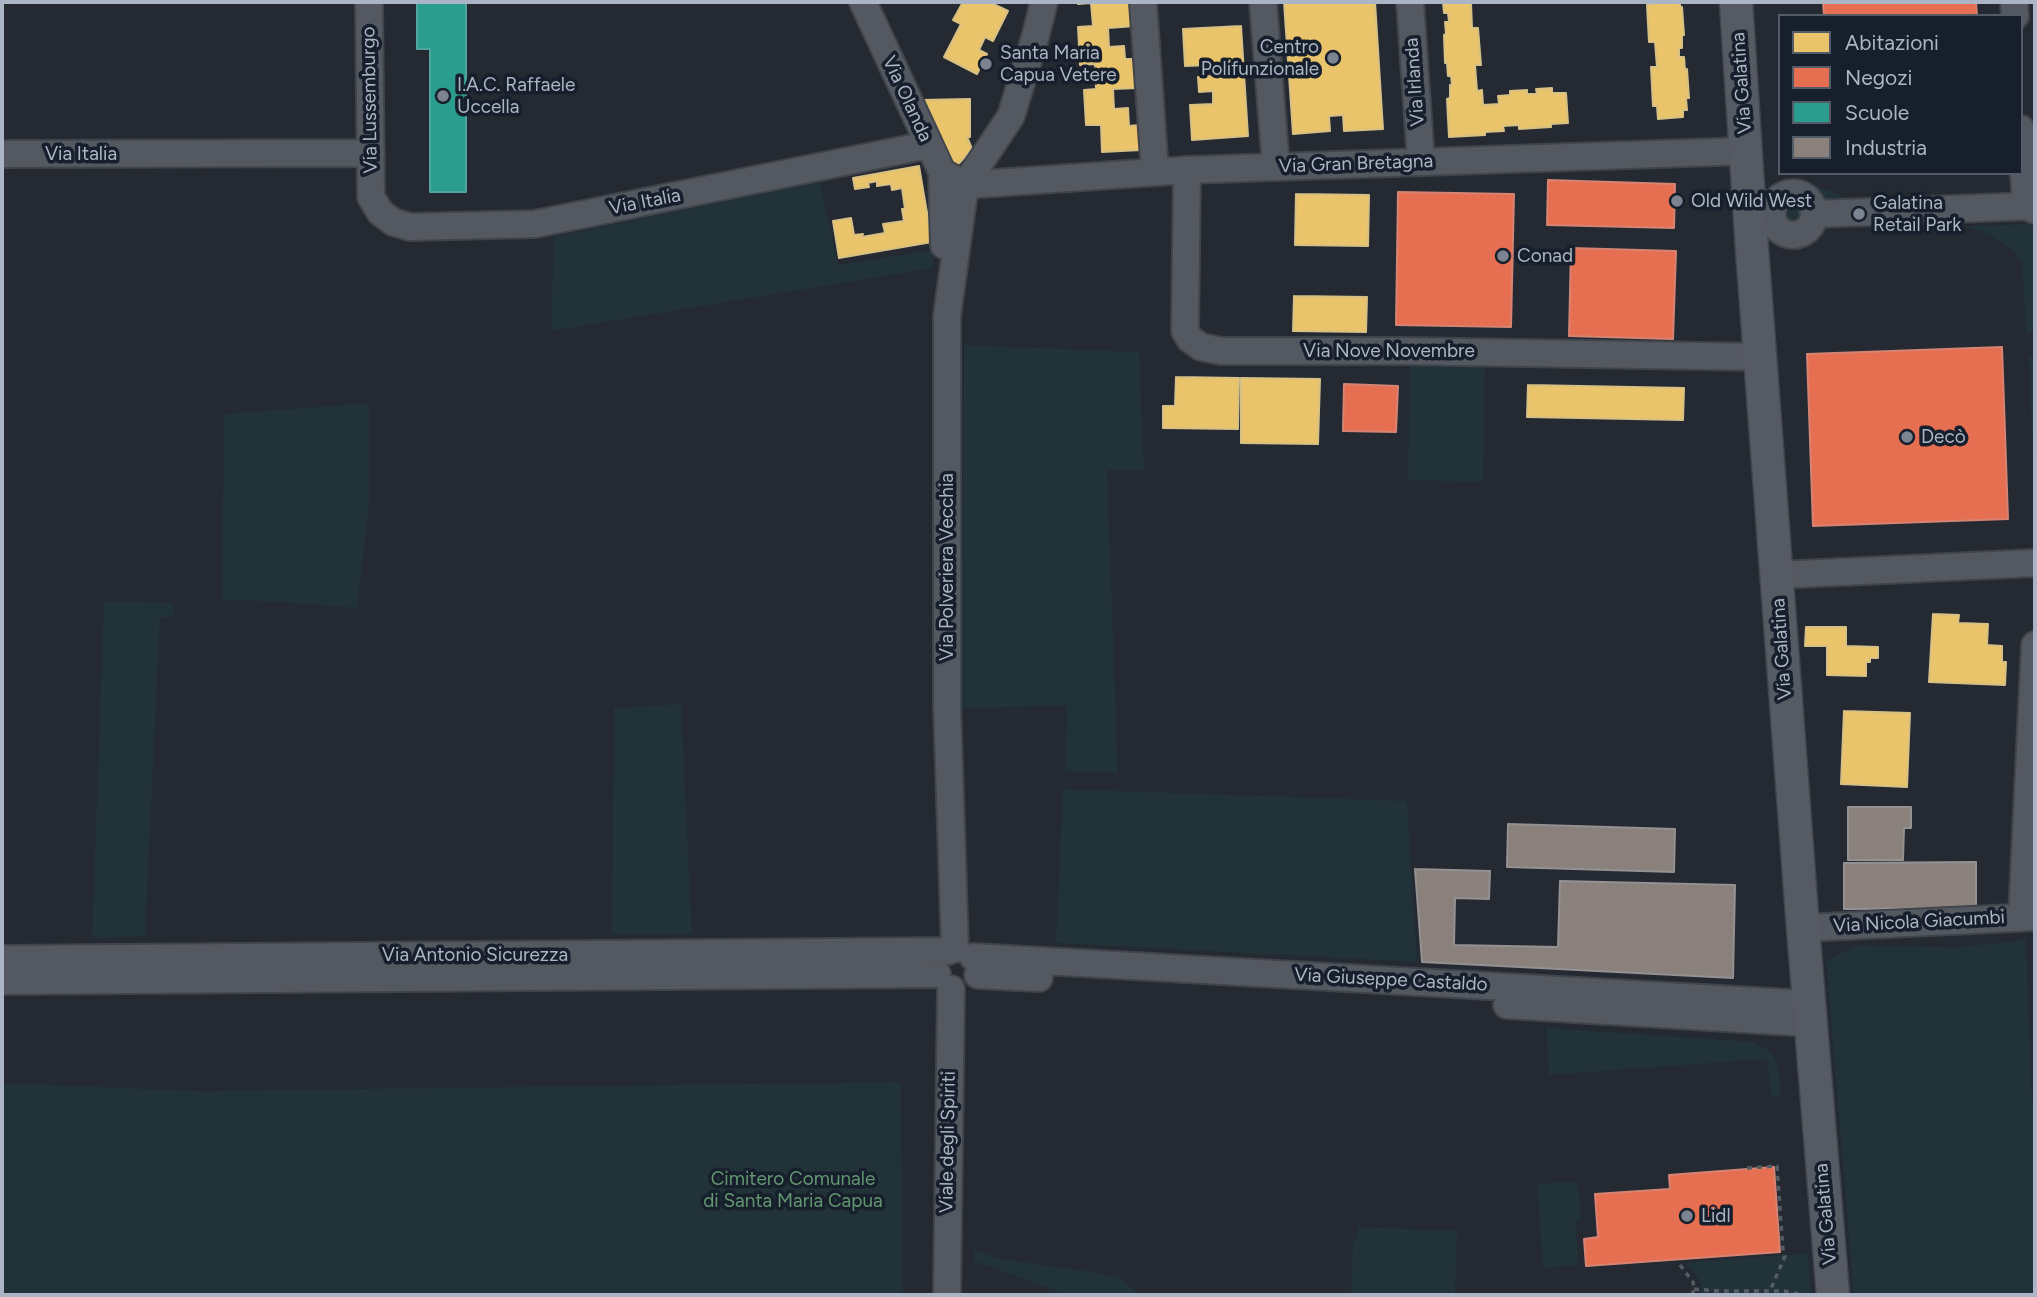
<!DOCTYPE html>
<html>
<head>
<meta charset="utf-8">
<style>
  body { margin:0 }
  #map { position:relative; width:2037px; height:1297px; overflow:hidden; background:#242932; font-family:Figtree,sans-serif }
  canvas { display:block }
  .frame { position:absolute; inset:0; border:4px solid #acb5c5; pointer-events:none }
  .legend { position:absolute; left:1778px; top:14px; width:245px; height:161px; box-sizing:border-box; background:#171f2c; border:2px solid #535b69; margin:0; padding:9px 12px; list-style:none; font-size:21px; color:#acb5c5 }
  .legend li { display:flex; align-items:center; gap:14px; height:35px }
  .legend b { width:35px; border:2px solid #535b69 }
</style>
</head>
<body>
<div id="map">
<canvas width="2037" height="1297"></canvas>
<div class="frame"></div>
<ul class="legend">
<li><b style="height:19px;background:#e9c46a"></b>Abitazioni</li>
<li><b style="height:19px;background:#e76f51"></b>Negozi</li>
<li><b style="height:19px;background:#2a9d8f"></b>Scuole</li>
<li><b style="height:19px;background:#8a817c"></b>Industria</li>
</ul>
</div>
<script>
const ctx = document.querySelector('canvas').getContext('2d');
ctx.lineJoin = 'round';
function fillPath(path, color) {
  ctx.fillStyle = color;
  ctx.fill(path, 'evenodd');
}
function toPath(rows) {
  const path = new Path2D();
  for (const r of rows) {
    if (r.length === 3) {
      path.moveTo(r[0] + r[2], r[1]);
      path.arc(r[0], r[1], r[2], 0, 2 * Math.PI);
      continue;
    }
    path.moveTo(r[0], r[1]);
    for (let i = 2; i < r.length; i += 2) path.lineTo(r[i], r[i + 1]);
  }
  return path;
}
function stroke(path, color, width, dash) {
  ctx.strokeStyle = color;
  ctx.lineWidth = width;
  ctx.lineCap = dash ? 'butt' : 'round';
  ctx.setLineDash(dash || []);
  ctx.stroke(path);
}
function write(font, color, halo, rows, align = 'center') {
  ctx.font = font + ' Figtree,sans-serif';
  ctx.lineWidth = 7;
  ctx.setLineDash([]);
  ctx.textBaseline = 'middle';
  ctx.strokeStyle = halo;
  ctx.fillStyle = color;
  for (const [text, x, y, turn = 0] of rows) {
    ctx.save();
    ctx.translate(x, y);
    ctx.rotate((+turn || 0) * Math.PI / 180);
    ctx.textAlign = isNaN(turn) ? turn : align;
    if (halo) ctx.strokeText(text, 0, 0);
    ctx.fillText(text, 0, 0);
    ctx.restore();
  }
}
const green = toPath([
  [820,182,838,265,933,250,933,268,551,331,554,237],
  [1804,182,1839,194,1850,201,1839,202,1825,198,1810,192,1796,183],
  [1793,213,13],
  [2035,224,2035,332,2026,332,2022,261,2013,251,1991,236,1967,226],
  [964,345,1139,352,1144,471,1107,470,1118,773,1065,771,1067,706,961,708],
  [2035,355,2035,510,2029,356],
  [1410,366,1485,367,1483,482,1408,480],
  [369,403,369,506,357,608,265,601,222,600,224,414],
  [104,601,173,603,174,617,160,617,145,936,92,938],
  [681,704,692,934,612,934,614,708],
  [1063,789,1407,801,1417,962,1056,943],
  [2026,940,2032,1100,2035,1100,2035,1295,1854,1295,1826,960,1857,946,1956,947],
  [1546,1028,1753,1042,1765,1048,1774,1057,1779,1069,1780,1096,1771,1097,1767,1059,1549,1075],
  [901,1082,903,1295,2,1295,2,1083,200,1091],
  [1578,1181,1581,1220,1575,1221,1579,1265,1543,1268,1537,1184],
  [1358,1227,1457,1231,1455,1295,1351,1295,1353,1239,1358,1238],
  [974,1249,1000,1259,1085,1271,1118,1277,1141,1295,1068,1295,974,1261],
  [1808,1253,1811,1295,1700,1295,1701,1285,1698,1278,1686,1263]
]);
const homes = toPath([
  [963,2,989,2,1008,11,993,41,985,37,979,50,987,54,977,74,944,57,961,24,953,20,963,2],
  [1078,2,1134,2,1135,26,1108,28,1109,47,1124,46,1125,59,1137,59,1138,88,1113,89,1114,109,1128,108,1129,126,1140,125,1141,150,1102,152,1101,125,1086,125,1084,90,1096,89,1095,64,1080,65,1078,27,1093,26,1091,3,1078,4,1078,2],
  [1284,2,1375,2,1383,129,1344,131,1343,115,1329,116,1330,131,1293,134,1284,2],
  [1443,2,1477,2,1471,3,1472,28,1478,28,1481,65,1475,65,1477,91,1482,90,1483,105,1499,104,1498,96,1510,95,1510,91,1527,90,1527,94,1537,94,1536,89,1552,88,1552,93,1566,93,1568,123,1551,124,1551,127,1519,129,1519,125,1503,126,1504,131,1485,132,1485,135,1449,137,1447,99,1450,98,1450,85,1452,85,1451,76,1448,76,1447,63,1445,63,1444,35,1446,34,1445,22,1449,22,1448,13,1444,13,1443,2],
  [1652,2,1680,2,1680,7,1682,7,1684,35,1682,35,1682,48,1679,48,1679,57,1684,57,1685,70,1687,69,1689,98,1686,98,1687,110,1683,110,1683,117,1658,119,1657,106,1653,106,1651,67,1657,67,1655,42,1649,42,1647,5,1653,4,1652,2],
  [1241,26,1248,136,1192,140,1190,105,1213,104,1213,91,1199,92,1198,77,1211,76,1210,65,1185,66,1183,29,1241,26],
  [970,99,970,137,967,137,972,149,952,171,936,136,936,125,930,125,921,100,970,99],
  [919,166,932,242,839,258,833,221,851,218,854,235,863,234,862,237,885,233,883,224,904,221,902,209,905,209,902,188,892,190,891,184,877,186,877,181,868,183,869,187,855,189,853,178,919,166],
  [1296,194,1369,195,1368,246,1295,245,1296,194],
  [1294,296,1367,297,1366,332,1293,331,1294,296],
  [1176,377,1239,378,1238,429,1163,428,1163,406,1175,406,1176,377],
  [1241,378,1320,379,1318,444,1241,443,1241,378],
  [1528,385,1684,388,1683,420,1527,417,1528,385],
  [1933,614,1959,615,1958,623,1988,624,1987,645,2002,646,2002,662,2006,662,2005,685,1929,682,1933,614],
  [1806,627,1846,627,1846,646,1878,647,1878,658,1870,658,1870,662,1866,662,1866,676,1827,675,1827,646,1805,646,1806,627],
  [1844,711,1910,713,1907,787,1841,784,1844,711]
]);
const shops = toPath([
  [1823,2,1976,2,1977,16,1824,16,1823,2],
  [1548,180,1675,184,1674,228,1547,225,1548,180],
  [1398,192,1514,194,1511,327,1396,325,1398,192],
  [1571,248,1676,251,1673,339,1569,336,1571,248],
  [2002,347,2008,519,1813,526,1807,354,2002,347],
  [1344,384,1398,386,1396,432,1343,431,1344,384],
  [1774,1167,1780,1252,1586,1266,1584,1239,1598,1237,1595,1194,1670,1189,1669,1175,1774,1167]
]);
const schools = toPath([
  [417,2,466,2,466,192,430,192,430,49,417,49,417,2]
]);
const industry = toPath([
  [1848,807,1911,807,1911,828,1904,828,1903,860,1848,860,1848,807],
  [1508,824,1675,829,1674,872,1507,867,1508,824],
  [1976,862,1976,908,1844,909,1844,863,1976,862],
  [1415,869,1490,871,1489,899,1455,898,1454,945,1558,947,1560,881,1735,885,1733,978,1422,962,1415,869]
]);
const path = toPath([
  [1747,1168,1777,1166,1783,1251,1785,1256,1770,1291],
  [1680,1265,1693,1282,1694,1289,1692,1295],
  [1694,1289,1718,1291,1784,1291,1803,1295]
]);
const minor = toPath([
  [369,2,371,197,380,212,393,222,410,227,535,224,928,145],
  [863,2,942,172,965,185],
  [1143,2,1155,172],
  [1263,2,1276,167],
  [1410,2,1421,162],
  [2014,2,2015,16],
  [2021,129,2026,206,2035,210],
  [2,154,371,153],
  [1187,170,1185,331,1190,339,1201,347,1221,351,1405,351,1761,357],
  [942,172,944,245],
  [965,185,1187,170,1746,151],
  [1793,214,21],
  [1814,214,2035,206],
  [1777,575,2035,563],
  [2022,917,2035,645],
  [1803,928,2035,917],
  [955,949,947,705,947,316,965,185,1011,116,1035,38,1044,2],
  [973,957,1809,1004],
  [2,959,949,951],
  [978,975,1039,978],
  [2,981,937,974],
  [1507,1005,1811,1023],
  [947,1295,951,989]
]);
const major = toPath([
  [1736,2,1752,249,1803,928,1833,1295]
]);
const markers = [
  [1333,58,7,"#7c8492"],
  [986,64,7,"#7c8492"],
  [443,96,7,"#7c8492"],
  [1677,201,7,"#7c8492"],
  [1859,214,7,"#7c8492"],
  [1503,256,7,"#7c8492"],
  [1907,437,7,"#7c8492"],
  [1687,1216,7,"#7c8492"]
];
const poiNames = [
  ["Centro",1319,47,"right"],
  ["Polifunzionale",1319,69,"right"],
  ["Santa Maria",1000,53],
  ["Capua Vetere",1000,75],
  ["I.A.C. Raffaele",457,85],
  ["Uccella",457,107],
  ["Old Wild West",1691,201],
  ["Galatina",1873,203],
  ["Retail Park",1873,225],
  ["Conad",1517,256],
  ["Decò",1921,437],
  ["Lidl",1701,1216]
];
const streetNames = [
  ["Via Irlanda",1415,82,-94],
  ["Via Galatina",1742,83,-94],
  ["Via Olanda",907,99,65],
  ["Via Lussemburgo",370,100,-91],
  ["Via Italia",81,154],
  ["Via Gran Bretagna",1356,164,-2],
  ["Via Italia",645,202,-11],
  ["Via Nove Novembre",1389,351],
  ["Via Polveriera Vecchia",947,567,-90],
  ["Via Galatina",1782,649,-94],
  ["Via Nicola Giacumbi",1919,922,-3],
  ["Via Antonio Sicurezza",475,955],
  ["Via Giuseppe Castaldo",1391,980,3],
  ["Viale degli Spiriti",948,1142,-89],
  ["Via Galatina",1826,1214,-95]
];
const parkNames = [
  ["Cimitero Comunale",793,1179],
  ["di Santa Maria Capua",793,1201]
];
fillPath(green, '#213338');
fillPath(homes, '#e9c46a');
stroke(homes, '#d7c085', 2);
fillPath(shops, '#e76f51');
stroke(shops, '#d58474', 2);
fillPath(schools, '#2a9d8f');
stroke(schools, '#51a49f', 2);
fillPath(industry, '#8a817c');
stroke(industry, '#949192', 2);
stroke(minor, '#40444b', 30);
stroke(major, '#41464e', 35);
stroke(path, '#565c63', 3.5, [5, 5]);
stroke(minor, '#545860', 26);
stroke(major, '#565a63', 32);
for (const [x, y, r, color] of markers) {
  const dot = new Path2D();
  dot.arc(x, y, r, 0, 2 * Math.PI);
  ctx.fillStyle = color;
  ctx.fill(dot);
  stroke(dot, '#171f2c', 2.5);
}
write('19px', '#acb5c5', '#171f2c', poiNames, 'left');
write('19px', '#acb5c5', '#171f2c', streetNames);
write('19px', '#629770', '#171f2c', parkNames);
</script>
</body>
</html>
